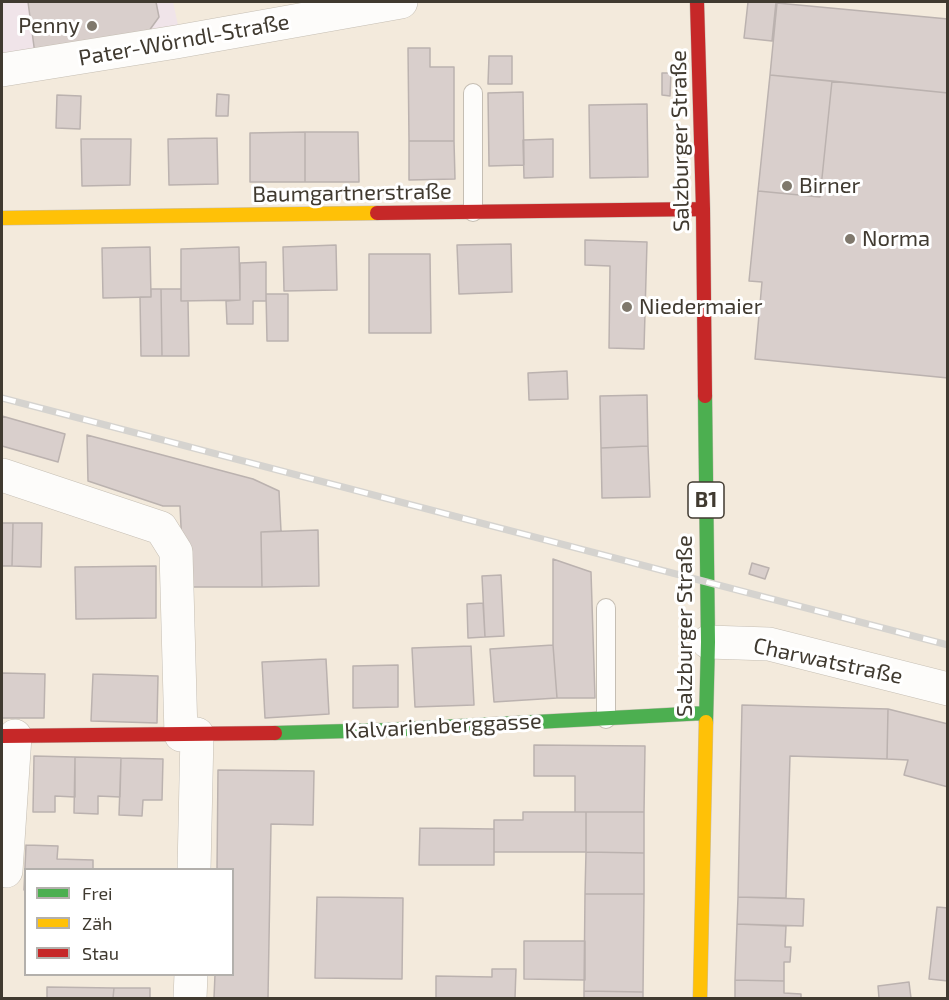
<!DOCTYPE html>
<html>
<head>
<meta charset="utf-8">
<style>
  body { margin:0 }
  #map { position:relative; width:949px; height:1000px; overflow:hidden; background:#f3eadc; font-family:"Exo 2",sans-serif }
  canvas { display:block }
  .frame { position:absolute; inset:0; border:3px solid #403a30; pointer-events:none }
  .legend { position:absolute; left:24px; top:868px; width:210px; height:108px; box-sizing:border-box; background:#fff; border:2px solid #b3b0ac; margin:0; padding:8px 10px; list-style:none; font-size:18px; color:#403a30 }
  .legend li { display:flex; align-items:center; gap:12px; height:30px }
  .legend b { width:30px; border:2px solid #b3b0ac }
</style>
</head>
<body>
<div id="map">
<canvas width="949" height="1000"></canvas>
<div class="frame"></div>
<ul class="legend">
<li><b style="height:8px;background:#4caf50"></b>Frei</li>
<li><b style="height:8px;background:#ffc107"></b>Zäh</li>
<li><b style="height:8px;background:#c62828"></b>Stau</li>
</ul>
</div>
<script>
const ctx = document.querySelector('canvas').getContext('2d');
ctx.lineJoin = 'round';
function fillPath(path, color) {
  ctx.fillStyle = color;
  ctx.fill(path, 'evenodd');
}
function toPath(rows) {
  const path = new Path2D();
  for (const r of rows) {
    path.moveTo(r[0], r[1]);
    for (let i = 2; i < r.length; i += 2) path.lineTo(r[i], r[i + 1]);
  }
  return path;
}
function stroke(path, color, width, dash) {
  ctx.strokeStyle = color;
  ctx.lineWidth = width;
  ctx.lineCap = dash ? 'butt' : 'round';
  ctx.setLineDash(dash || []);
  ctx.stroke(path);
}
function write(font, color, halo, rows, align = 'center') {
  ctx.font = font + ' "Exo 2",sans-serif';
  ctx.lineWidth = 6;
  ctx.setLineDash([]);
  ctx.textBaseline = 'middle';
  ctx.strokeStyle = halo;
  ctx.fillStyle = color;
  for (const [text, x, y, turn = 0] of rows) {
    ctx.save();
    ctx.translate(x, y);
    ctx.rotate((+turn || 0) * Math.PI / 180);
    ctx.textAlign = isNaN(turn) ? turn : align;
    if (halo) ctx.strokeText(text, 0, 0);
    ctx.fillText(text, 0, 0);
    ctx.restore();
  }
}
const commercial = toPath([
  [2,2,173,2,179,30,2,60]
]);
const building = toPath([
  [28,2,156,2,159,17,146,35,35,54,28,2],
  [748,2,776,2,772,41,744,38,748,2],
  [777,3,948,19,948,93,770,75,777,3],
  [408,48,430,48,430,67,454,67,454,141,409,141,408,48],
  [489,56,512,56,512,84,488,84,489,56],
  [662,73,671,73,670,96,662,95,662,73],
  [770,75,832,81,820,197,758,191,770,75],
  [832,81,948,93,948,378,755,359,762,282,749,281,758,191,820,197,832,81],
  [523,92,524,165,489,166,488,93,523,92],
  [217,94,229,95,228,116,216,116,217,94],
  [57,95,81,96,80,129,56,128,57,95],
  [647,104,648,177,590,178,589,105,647,104],
  [305,132,305,182,250,182,250,133,305,132],
  [305,132,358,132,359,182,305,182,305,132],
  [217,138,218,184,169,185,168,139,217,138],
  [81,139,131,139,130,185,82,186,81,139],
  [553,139,553,177,524,178,523,140,553,139],
  [409,141,454,141,455,179,409,180,409,141],
  [585,240,647,242,644,349,609,348,610,266,585,265,585,240],
  [511,244,512,292,459,294,457,245,511,244],
  [336,245,337,290,284,291,283,247,336,245],
  [150,247,151,297,103,298,102,248,150,247],
  [239,247,240,300,181,301,181,249,239,247],
  [369,254,430,254,431,333,369,333,369,254],
  [266,262,266,301,253,301,253,324,227,324,226,301,240,300,240,263,266,262],
  [151,289,161,289,162,356,141,356,140,297,151,297,151,289],
  [161,289,181,289,181,301,188,301,189,356,162,356,161,289],
  [266,294,288,294,288,341,267,341,266,294],
  [567,371,568,399,529,400,528,373,567,371],
  [647,395,648,446,601,448,600,396,647,395],
  [2,416,65,434,58,462,2,446,2,416],
  [87,435,253,479,279,491,281,531,261,532,262,587,184,587,180,506,163,506,88,481,87,435],
  [648,446,650,497,602,498,601,448,648,446],
  [2,523,13,523,12,566,2,566,2,523],
  [13,523,42,523,41,567,12,566,13,523],
  [318,530,319,586,262,587,261,532,318,530],
  [553,559,591,572,595,698,557,698,553,645,553,559],
  [752,563,769,568,765,579,749,574,752,563],
  [156,566,156,618,76,619,75,567,156,566],
  [501,575,504,636,485,637,482,576,501,575],
  [483,603,485,637,468,638,467,604,483,603],
  [553,645,557,698,494,702,490,649,553,645],
  [471,646,474,705,415,707,412,648,471,646],
  [326,659,329,714,265,718,262,662,326,659],
  [398,665,398,707,353,708,353,666,398,665],
  [2,673,45,674,44,718,2,718,2,673],
  [93,674,158,676,157,723,91,721,93,674],
  [742,705,888,709,887,759,790,756,786,898,738,897,742,705],
  [888,709,948,724,948,787,904,775,908,760,887,759,888,709],
  [534,745,645,746,644,812,575,812,575,776,534,776,534,745],
  [34,756,75,757,75,797,55,796,55,812,33,812,34,756],
  [75,757,121,758,120,797,98,796,98,814,74,813,75,757],
  [121,758,163,759,162,800,143,800,142,816,119,815,121,758],
  [218,770,314,771,313,825,271,824,268,998,214,998,215,974,232,974,232,870,217,870,218,770],
  [523,812,586,812,586,852,494,852,494,820,523,820,523,812],
  [586,812,644,812,644,853,586,852,586,812],
  [420,828,494,829,494,865,419,865,420,828],
  [26,845,58,846,57,859,93,860,93,870,26,870,26,890,24,890,26,845],
  [586,852,644,853,644,894,585,894,586,852],
  [585,894,644,894,643,992,584,991,585,894],
  [317,897,403,898,402,979,315,978,317,897],
  [738,897,804,899,803,926,737,924,738,897],
  [937,907,948,908,948,981,929,979,937,907],
  [737,924,786,926,785,947,791,947,790,962,784,962,784,981,735,980,737,924],
  [524,941,585,941,585,980,524,979,524,941],
  [492,969,516,969,515,998,436,998,436,976,492,977,492,969],
  [735,980,784,981,784,993,801,994,801,998,735,998,735,980],
  [909,982,911,998,879,998,878,986,909,982],
  [47,987,114,988,113,998,47,998,47,987],
  [114,988,150,988,150,998,113,998,114,988],
  [584,991,643,992,643,998,584,998,584,991]
]);
const lane = toPath([
  [473,93,473,212],
  [606,608,606,719]
]);
const street = toPath([
  [2,70,176,42,401,2],
  [2,475,161,528,176,552,181,735],
  [708,642,769,644,948,689],
  [194,870,197,734],
  [6,871,15,736],
  [190,998,191,974]
]);
const fast = toPath([
  [705,396,708,642,706,722],
  [275,733,385,730,705,713]
]);
const slow = toPath([
  [2,218,377,213],
  [700,998,706,722]
]);
const jam = toPath([
  [697,2,703,209,705,396],
  [377,213,703,209],
  [2,736,275,733]
]);
const rail = toPath([
  [2,398,948,645]
]);
const markers = [
  [92,26,6,"#7f786c"],
  [787,186,6,"#7f786c"],
  [850,239,6,"#7f786c"],
  [627,307,6,"#7f786c"]
];
const shields = [
  [706,500,36]
];
const shieldNames = [
  ["B1",706,500]
];
const poiNames = [
  ["Penny",80,26,"right"],
  ["Birner",799,186],
  ["Norma",862,239],
  ["Niedermaier",639,307]
];
const streetNames = [
  ["Pater-Wörndl-Straße",184,40,-10],
  ["Salzburger Straße",680,141,-91],
  ["Baumgartnerstraße",352,193,-1],
  ["Salzburger Straße",685,626,-90],
  ["Charwatstraße",828,661,12],
  ["Kalvarienberggasse",443,726,-3]
];
fillPath(commercial, '#f0e4e9');
fillPath(building, '#d9cfcc');
stroke(building, '#bbb2af', 1.5);
stroke(lane, '#c5beb3', 20);
stroke(street, '#c5beb3', 34);
stroke(fast, '#c5beb3', 15);
stroke(slow, '#c5beb3', 15);
stroke(jam, '#c5beb3', 15);
stroke(lane, '#fdfcfa', 18);
stroke(street, '#fdfcfa', 33);
stroke(fast, '#4caf50', 14);
stroke(slow, '#ffc107', 14);
stroke(jam, '#c62828', 14);
stroke(rail, '#d5d3cf', 7);
stroke(rail, '#fff', 4.5, [14]);
for (const [x, y, r, color] of markers) {
  const dot = new Path2D();
  dot.arc(x, y, r, 0, 2 * Math.PI);
  ctx.fillStyle = color;
  ctx.fill(dot);
  stroke(dot, '#fff', 2);
}
for (const [x, y, w] of shields) {
  const box = new Path2D();
  box.roundRect(x - w / 2, y - 18, w, 36, 4.5);
  ctx.fillStyle = '#fff';
  ctx.fill(box);
  stroke(box, '#403a30', 1.5);
}
write('bold 21px', '#403a30', null, shieldNames);
write('22px', '#403a30', '#fff', poiNames, 'left');
write('22px', '#403a30', '#fff', streetNames);
</script>
</body>
</html>
